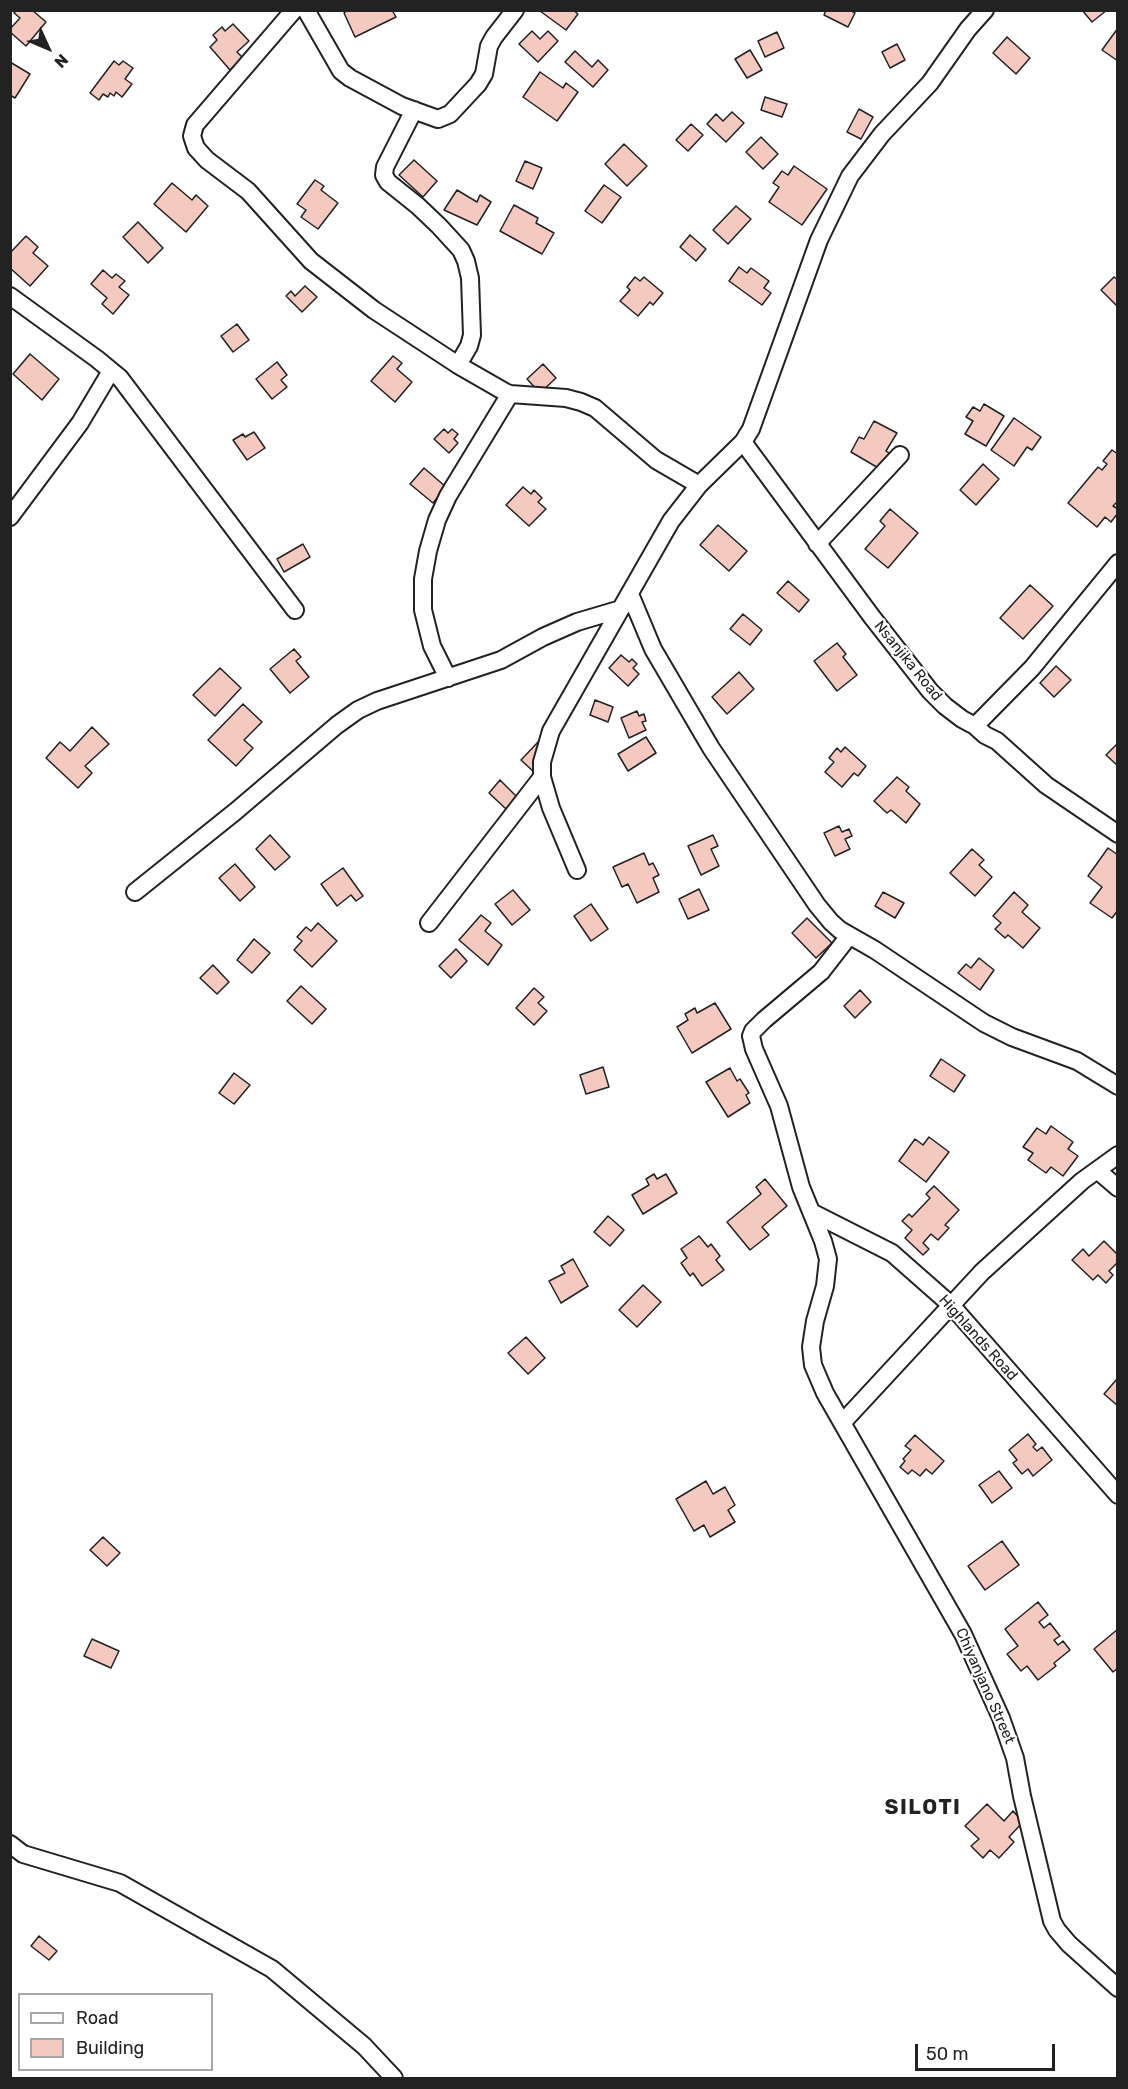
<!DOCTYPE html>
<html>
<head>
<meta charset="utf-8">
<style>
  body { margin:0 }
  #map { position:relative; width:1128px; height:2089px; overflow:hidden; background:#fff; font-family:Rubik,sans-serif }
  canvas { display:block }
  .frame { position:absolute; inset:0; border:12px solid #222; pointer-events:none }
  .legend { position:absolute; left:18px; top:1993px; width:195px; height:78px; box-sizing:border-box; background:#fff; border:2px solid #a7a7a7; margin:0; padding:8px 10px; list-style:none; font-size:18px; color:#222 }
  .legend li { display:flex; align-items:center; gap:12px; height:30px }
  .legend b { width:30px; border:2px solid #a7a7a7 }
  .north { position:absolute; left:18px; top:18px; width:60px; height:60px; -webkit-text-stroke:4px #fff; paint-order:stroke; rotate:134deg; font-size:16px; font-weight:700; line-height:24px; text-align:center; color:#222 }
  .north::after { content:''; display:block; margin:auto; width:21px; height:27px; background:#222; clip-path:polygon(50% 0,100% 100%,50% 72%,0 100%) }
  .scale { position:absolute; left:915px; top:2044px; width:140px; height:27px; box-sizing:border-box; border:3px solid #222; border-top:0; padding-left:8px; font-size:18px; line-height:21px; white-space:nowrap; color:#222; -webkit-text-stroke:4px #fff; paint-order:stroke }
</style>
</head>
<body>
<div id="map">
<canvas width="1128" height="2089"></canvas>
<div class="frame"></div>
<ul class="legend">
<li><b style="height:8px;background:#fff"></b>Road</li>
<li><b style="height:16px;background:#f3c9c0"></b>Building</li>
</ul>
<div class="north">N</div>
<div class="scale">50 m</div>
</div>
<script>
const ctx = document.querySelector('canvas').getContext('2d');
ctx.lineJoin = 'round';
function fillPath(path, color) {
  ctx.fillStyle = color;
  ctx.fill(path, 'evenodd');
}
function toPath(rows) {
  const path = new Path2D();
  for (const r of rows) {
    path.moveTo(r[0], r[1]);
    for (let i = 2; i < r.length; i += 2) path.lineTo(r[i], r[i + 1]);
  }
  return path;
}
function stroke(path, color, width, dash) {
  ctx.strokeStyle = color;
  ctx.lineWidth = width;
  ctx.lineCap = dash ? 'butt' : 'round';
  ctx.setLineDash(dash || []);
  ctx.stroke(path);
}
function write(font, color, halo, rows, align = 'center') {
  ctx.font = font + ' Rubik,sans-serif';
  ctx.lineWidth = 4.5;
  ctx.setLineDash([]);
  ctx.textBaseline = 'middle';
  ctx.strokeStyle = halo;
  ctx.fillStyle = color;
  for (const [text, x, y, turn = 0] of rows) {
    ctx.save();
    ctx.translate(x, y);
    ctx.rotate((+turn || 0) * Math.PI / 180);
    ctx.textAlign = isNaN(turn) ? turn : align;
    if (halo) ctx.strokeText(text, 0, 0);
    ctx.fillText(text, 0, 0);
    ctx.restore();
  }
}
const building = toPath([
  [17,10,32,10,46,22,26,46,10,32,10,29,20,18,14,13,17,10],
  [348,10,392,10,396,17,355,37,344,13,348,10],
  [573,10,578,14,566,30,540,11,573,10],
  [826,10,850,10,855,13,848,27,824,15,826,10],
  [1082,10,1107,10,1092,22,1082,10],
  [233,24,249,41,237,52,243,58,230,70,210,47,217,40,213,35,222,27,225,31,233,24],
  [1118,28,1118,61,1102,50,1118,28],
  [532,31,540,39,548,31,558,41,538,62,519,44,532,31],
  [777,32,784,48,765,57,758,41,777,32],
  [1007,37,1030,58,1016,74,993,53,1007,37],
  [897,44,905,60,890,68,882,52,897,44],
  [750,50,762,70,747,78,735,59,750,50],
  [575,51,592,67,598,60,608,70,593,87,565,62,575,51],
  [114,61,119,65,123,61,133,68,125,79,132,84,122,97,116,92,114,96,110,93,108,97,103,94,99,100,90,93,114,61],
  [10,62,30,74,15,98,10,95,10,62],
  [540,72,563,88,566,83,578,92,557,121,523,97,540,72],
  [765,97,787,104,782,117,761,110,765,97],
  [859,109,873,117,861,139,847,132,859,109],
  [732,112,744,123,726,142,707,124,716,114,723,121,732,112],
  [691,124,703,135,688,151,676,140,691,124],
  [761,137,778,154,763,169,746,152,761,137],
  [624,144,647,166,627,186,605,164,624,144],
  [414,160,437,181,423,197,399,175,414,160],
  [525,161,542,168,533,189,516,181,525,161],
  [794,166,827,189,802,225,769,202,779,187,773,183,782,171,788,175,794,166],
  [315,180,324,186,321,190,338,203,318,229,301,217,306,210,297,204,315,180],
  [172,183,192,200,196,195,208,206,186,232,154,204,172,183],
  [604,185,621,197,602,223,585,211,604,185],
  [457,190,477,202,480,195,491,202,477,225,444,210,457,190],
  [514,205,538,218,536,223,554,233,542,254,500,231,514,205],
  [736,206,751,219,728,244,713,230,736,206],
  [138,222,163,248,148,263,123,237,138,222],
  [690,235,706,249,696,261,680,247,690,235],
  [26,236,38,247,33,253,48,266,30,286,10,268,10,253,26,236],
  [739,267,747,273,751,268,769,281,764,288,771,293,762,305,729,281,739,267],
  [103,270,112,278,116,274,125,281,119,287,129,295,113,314,102,304,107,298,91,284,103,270],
  [635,277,640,281,644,277,663,293,653,305,650,302,638,316,620,301,630,290,627,287,635,277],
  [1114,277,1118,280,1118,307,1101,290,1114,277],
  [305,286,317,297,302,312,286,296,291,291,295,296,305,286],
  [237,324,249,340,233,352,221,336,237,324],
  [30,354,59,379,42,400,13,374,30,354],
  [393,356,402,363,397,369,412,382,395,402,371,381,393,356],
  [277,362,287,375,281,380,287,387,272,399,256,379,277,362],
  [543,364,556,378,540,393,527,379,543,364],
  [984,404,1004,416,986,446,965,434,973,421,966,417,973,407,980,411,984,404],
  [1014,418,1041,437,1032,450,1027,447,1014,466,991,450,1014,418],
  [874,421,897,433,886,451,889,453,880,469,851,452,859,437,864,439,874,421],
  [444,429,448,433,452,429,458,434,454,439,458,443,449,453,434,439,444,429],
  [254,432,265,448,247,460,233,440,243,434,245,437,254,432],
  [1112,450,1118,454,1118,501,1113,506,1118,509,1118,513,1111,522,1105,517,1097,527,1068,503,1098,467,1102,470,1107,464,1103,461,1112,450],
  [983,464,999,479,976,505,960,490,983,464],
  [424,468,446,487,433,503,410,484,424,468],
  [523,487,531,494,534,490,542,498,538,502,546,509,529,526,506,505,523,487],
  [890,509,918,533,888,568,865,549,885,526,880,521,890,509],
  [718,525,747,551,729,571,700,545,718,525],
  [303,544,310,557,284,572,277,559,303,544],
  [788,581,809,600,799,612,777,593,788,581],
  [1030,585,1053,606,1023,639,1000,618,1030,585],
  [743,614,762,630,750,645,730,629,743,614],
  [837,643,846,654,843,657,857,675,837,691,814,661,837,643],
  [294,649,301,657,296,661,309,677,290,693,270,669,294,649],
  [621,655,629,662,632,659,637,664,633,668,639,674,628,686,609,668,621,655],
  [1056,666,1071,680,1054,697,1040,683,1056,666],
  [220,668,241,688,215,716,193,695,220,668],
  [739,672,754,689,727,714,712,697,739,672],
  [595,700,613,707,608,722,590,715,595,700],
  [243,704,262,722,244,740,253,748,236,766,208,740,243,704],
  [637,711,639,716,644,714,646,721,642,722,646,730,629,738,621,718,637,711],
  [92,727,109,744,85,766,92,773,78,788,46,758,60,742,70,751,92,727],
  [646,737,656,753,628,771,618,754,646,737],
  [538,742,552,756,535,773,521,760,538,742],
  [1118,743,1118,766,1106,755,1118,743],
  [845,747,866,766,858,776,854,773,842,787,825,772,834,762,829,758,837,748,841,752,845,747],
  [897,777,909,787,906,791,920,804,906,823,891,810,887,813,874,801,897,777],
  [500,780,517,797,506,809,489,793,500,780],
  [839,826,842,832,849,829,852,836,845,839,850,849,835,856,824,833,839,826],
  [270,835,290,857,275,870,256,849,270,835],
  [713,835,718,846,711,849,719,866,701,875,688,846,713,835],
  [1108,848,1118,855,1118,910,1112,918,1090,903,1102,887,1088,876,1108,848],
  [972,849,984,860,979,865,992,877,975,896,950,873,972,849],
  [644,853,649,865,653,863,659,875,653,878,659,892,637,903,628,884,622,887,613,867,644,853],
  [235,864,255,887,240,901,219,878,235,864],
  [343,868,363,896,356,901,351,895,337,906,321,884,343,868],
  [699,889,709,910,688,919,679,899,699,889],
  [513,890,530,910,512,925,495,904,513,890],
  [883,892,904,903,895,918,875,906,883,892],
  [1014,892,1028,905,1022,912,1040,928,1023,948,1008,935,1005,938,995,929,1001,923,993,916,1014,892],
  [591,904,608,929,591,941,574,916,591,904],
  [481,915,491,923,485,931,502,945,488,965,459,940,481,915],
  [807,918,832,943,816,958,792,933,807,918],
  [318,923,337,941,312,967,294,950,302,941,297,937,306,927,311,931,318,923],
  [254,939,270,953,252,973,237,960,254,939],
  [456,949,467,961,451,978,439,966,456,949],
  [979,958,994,970,980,990,958,973,966,964,971,968,979,958],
  [213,965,229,982,217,994,200,978,213,965],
  [301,986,326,1009,312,1024,287,1001,301,986],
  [534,988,544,997,538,1003,547,1011,534,1025,516,1008,534,988],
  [860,990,871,1002,855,1018,844,1006,860,990],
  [715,1003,731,1029,692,1053,677,1027,688,1020,685,1014,695,1008,697,1013,715,1003],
  [941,1059,965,1075,954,1092,930,1076,941,1059],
  [603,1067,609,1087,586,1094,580,1075,603,1067],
  [730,1068,737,1081,740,1079,749,1093,746,1095,750,1103,728,1117,706,1082,730,1068],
  [234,1073,250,1085,234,1104,219,1093,234,1073],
  [1051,1126,1073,1142,1068,1149,1078,1156,1063,1176,1051,1167,1046,1173,1028,1160,1033,1153,1023,1147,1037,1128,1046,1134,1051,1126],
  [929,1137,949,1152,926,1182,899,1161,915,1139,923,1145,929,1137],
  [654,1174,657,1179,666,1174,677,1193,643,1214,632,1195,649,1185,646,1179,654,1174],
  [765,1179,787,1206,762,1227,769,1235,750,1250,727,1222,761,1194,756,1187,765,1179],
  [934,1186,959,1210,945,1225,949,1228,938,1240,931,1234,923,1243,929,1249,923,1255,905,1238,912,1230,902,1221,909,1214,912,1217,930,1198,926,1194,934,1186],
  [608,1216,624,1230,610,1246,594,1232,608,1216],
  [699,1236,708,1247,711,1244,720,1256,716,1260,724,1270,702,1286,693,1273,690,1276,681,1263,687,1258,681,1249,699,1236],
  [1104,1241,1118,1255,1118,1262,1109,1271,1113,1275,1106,1283,1098,1275,1093,1280,1072,1260,1083,1249,1089,1256,1104,1241],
  [573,1259,588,1286,561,1303,549,1281,565,1273,561,1266,573,1259],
  [643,1285,661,1302,637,1327,619,1310,643,1285],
  [526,1337,545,1358,528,1374,508,1353,526,1337],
  [1117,1379,1118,1379,1118,1406,1104,1394,1117,1379],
  [1028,1434,1036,1444,1033,1447,1037,1451,1042,1447,1052,1460,1033,1476,1028,1469,1022,1474,1013,1463,1017,1460,1009,1450,1028,1434],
  [915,1435,944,1461,932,1474,926,1469,920,1476,912,1470,908,1474,900,1467,905,1461,903,1459,911,1450,905,1446,915,1435],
  [999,1471,1012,1488,992,1503,979,1485,999,1471],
  [706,1481,713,1494,725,1487,735,1505,728,1510,735,1522,710,1537,704,1525,694,1531,676,1499,706,1481],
  [103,1537,120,1553,107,1566,90,1550,103,1537],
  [1002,1541,1019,1565,985,1590,968,1566,1002,1541],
  [1038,1602,1048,1615,1039,1622,1044,1628,1050,1623,1060,1636,1054,1640,1058,1645,1063,1641,1070,1650,1054,1663,1056,1666,1038,1680,1027,1666,1021,1671,1007,1654,1018,1646,1005,1629,1038,1602],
  [1118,1629,1118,1668,1113,1672,1094,1649,1118,1629],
  [92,1639,119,1651,111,1668,84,1656,92,1639],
  [987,1804,1004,1821,1013,1811,1023,1822,1009,1837,1014,1842,999,1858,990,1850,983,1858,971,1846,979,1839,965,1826,987,1804],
  [39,1936,57,1951,49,1960,31,1946,39,1936]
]);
const minor = toPath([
  [294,10,195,125,192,136,196,148,207,160,248,191,311,261,374,310,458,365,505,392,510,394,566,398,581,402,595,408,656,460,699,485],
  [306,10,341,71,350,78,402,106,438,119,450,114,478,84,484,74,489,46,494,37,515,10],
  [414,110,385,167,384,175,388,182,418,206,439,226,461,250,466,261,470,278,472,335,469,346,458,365],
  [10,296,97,359,120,378,295,610],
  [743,442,872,617,930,691,945,706,962,719,975,726,985,735,997,741,1046,785,1118,834],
  [10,517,80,423,111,371],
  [817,544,900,455],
  [630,594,653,649,711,748,817,905,831,922,840,930,875,950,984,1023,1012,1037,1077,1061,1118,1086],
  [448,678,432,646,423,610,423,579,428,551,437,520,448,496,510,394],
  [975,726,1032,668,1118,563],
  [577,870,551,808,542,777,542,762,551,731,671,521,699,485,743,442,751,429,819,240,850,176,882,134,930,83,968,29,985,10],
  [135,892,236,811,337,725,358,710,377,701,501,660,543,637,577,622,621,609],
  [429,923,542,777],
  [849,936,821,972,764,1020,753,1031,751,1036,754,1049,779,1106,801,1187,823,1241,828,1259,825,1286,815,1321,811,1347,813,1365,825,1393,963,1634,1001,1718,1015,1758,1022,1796,1052,1921,1057,1930,1069,1944,1118,1988],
  [1097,1170,1118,1188],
  [813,1213,892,1253,951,1305,1118,1495],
  [843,1422,982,1272,1082,1181,1118,1155],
  [10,1844,23,1854,120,1883,272,1969,364,2046,394,2078]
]);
const streetNames = [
  ["Nsanjika Road",908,661,51],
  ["Highlands Road",978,1338,48],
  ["Chiyanjano Street",985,1686,66]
];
const districtNames = [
  ["SILOTI",923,1808]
];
fillPath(building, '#f3c9c0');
stroke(building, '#222', 1.5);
stroke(minor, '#222', 20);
stroke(minor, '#fff', 16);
write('15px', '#222', '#fff', streetNames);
ctx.letterSpacing = '1.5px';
write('bold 21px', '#222', '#fff', districtNames);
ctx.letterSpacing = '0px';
</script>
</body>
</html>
